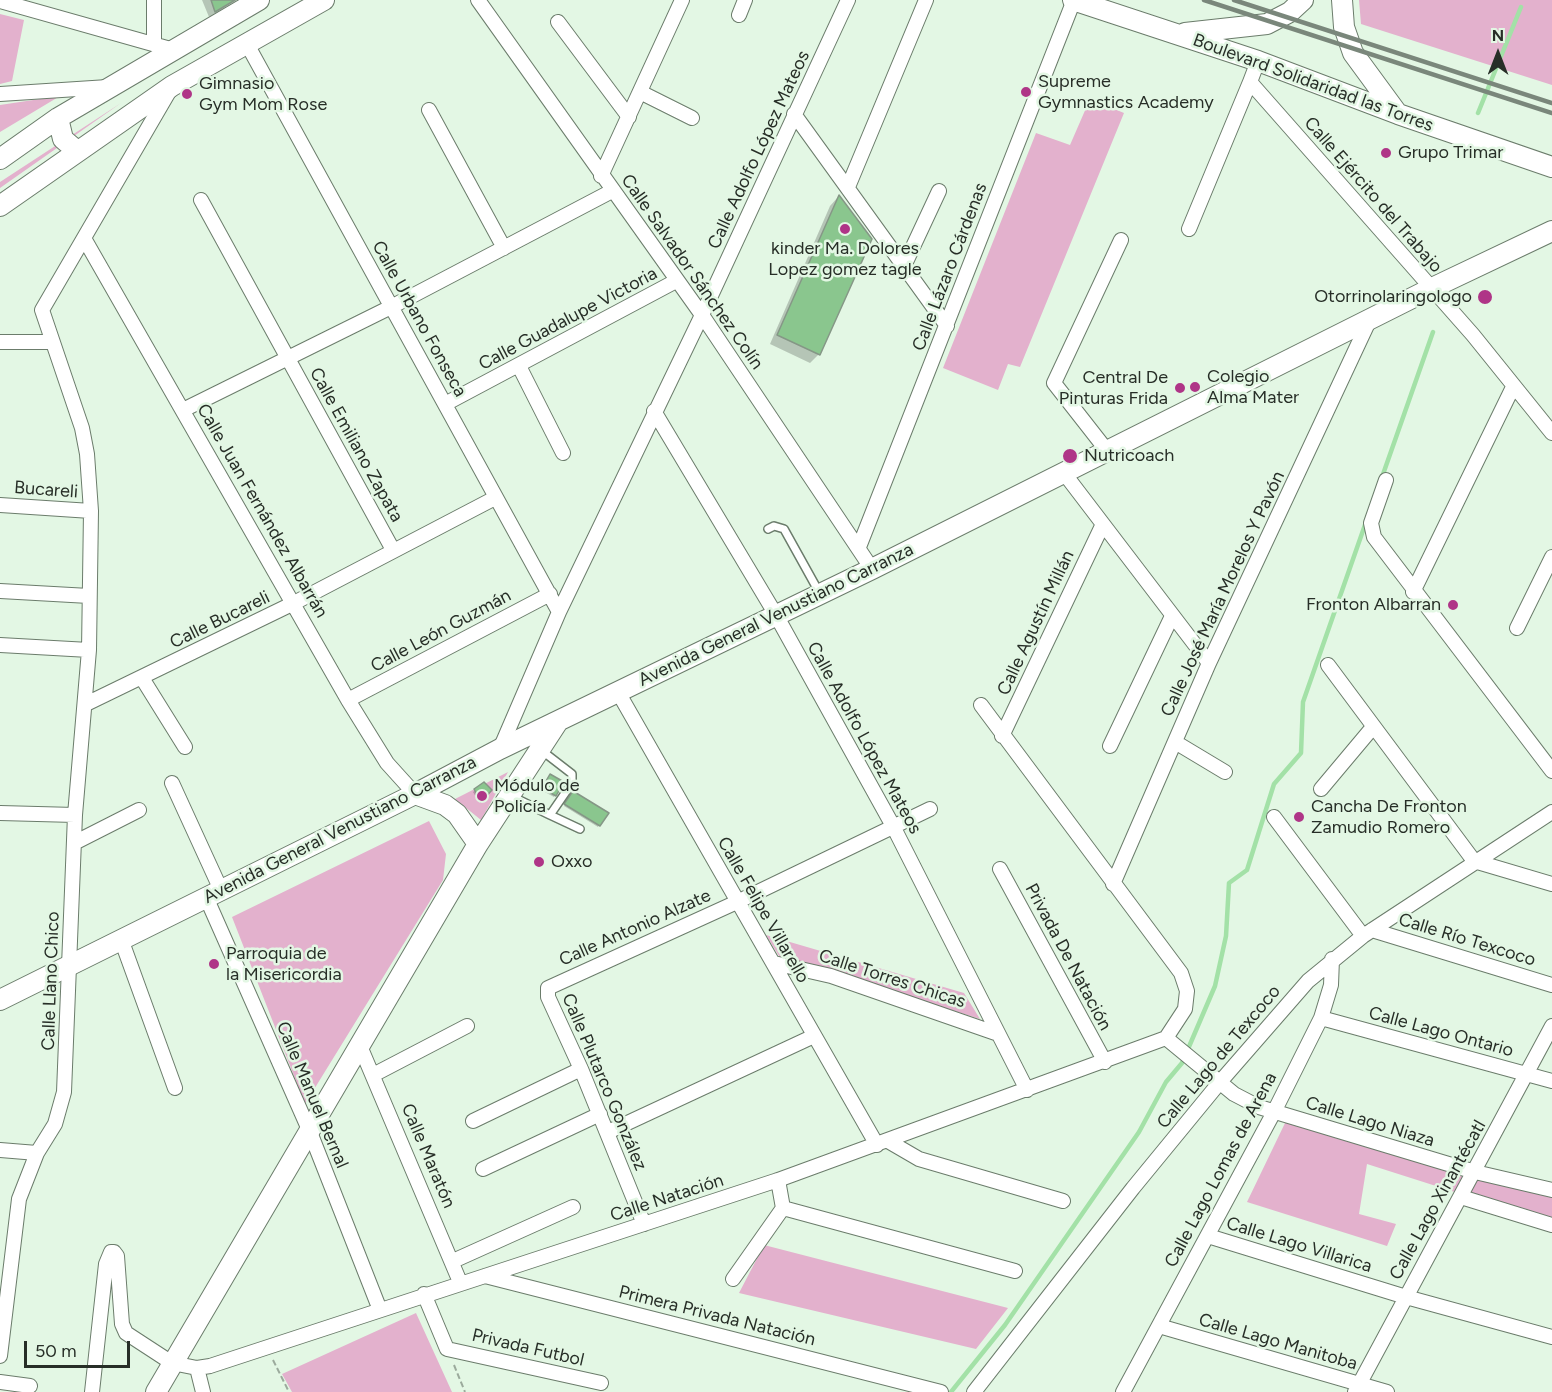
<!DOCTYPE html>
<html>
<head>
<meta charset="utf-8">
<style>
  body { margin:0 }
  #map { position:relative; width:1552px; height:1392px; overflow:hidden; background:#e3f7e4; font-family:Figtree,sans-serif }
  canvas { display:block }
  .north { position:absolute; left:1468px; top:24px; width:60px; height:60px; -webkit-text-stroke:4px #e3f7e4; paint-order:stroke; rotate:0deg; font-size:16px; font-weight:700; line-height:24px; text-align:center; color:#272e27 }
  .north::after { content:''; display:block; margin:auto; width:21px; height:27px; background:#272e27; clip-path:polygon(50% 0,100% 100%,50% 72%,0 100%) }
  .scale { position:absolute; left:24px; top:1341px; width:106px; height:27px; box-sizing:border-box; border:3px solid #272e27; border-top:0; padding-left:8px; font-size:18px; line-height:21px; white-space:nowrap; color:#272e27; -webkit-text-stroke:4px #e3f7e4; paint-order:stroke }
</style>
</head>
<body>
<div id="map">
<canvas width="1552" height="1392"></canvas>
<div class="north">N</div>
<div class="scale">50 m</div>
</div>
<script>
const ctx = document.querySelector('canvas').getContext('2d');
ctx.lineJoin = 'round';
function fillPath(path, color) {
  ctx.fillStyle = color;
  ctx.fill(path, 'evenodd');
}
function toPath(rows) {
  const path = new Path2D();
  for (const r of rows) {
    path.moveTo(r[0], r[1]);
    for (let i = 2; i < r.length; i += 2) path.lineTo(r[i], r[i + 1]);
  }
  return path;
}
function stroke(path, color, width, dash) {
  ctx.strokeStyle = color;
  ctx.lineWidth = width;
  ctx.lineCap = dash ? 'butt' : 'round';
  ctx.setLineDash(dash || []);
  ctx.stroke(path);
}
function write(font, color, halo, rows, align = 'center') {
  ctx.font = font + ' Figtree,sans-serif';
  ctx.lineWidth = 5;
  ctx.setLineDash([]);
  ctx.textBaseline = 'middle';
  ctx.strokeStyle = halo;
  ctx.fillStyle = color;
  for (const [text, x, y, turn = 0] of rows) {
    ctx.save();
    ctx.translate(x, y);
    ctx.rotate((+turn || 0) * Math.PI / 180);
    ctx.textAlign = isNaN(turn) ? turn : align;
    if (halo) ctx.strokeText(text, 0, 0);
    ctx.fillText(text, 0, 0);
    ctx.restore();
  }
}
const green = toPath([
  [1359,0,1552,0,1552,85,1361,24],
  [0,14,24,20,12,81,0,84],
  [60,96,0,132,0,105],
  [1090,99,1124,113,1020,367,1008,364,998,390,943,368,1036,133,1070,145],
  [121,103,0,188,0,182],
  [508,772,481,820,455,799],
  [429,821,446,854,443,880,305,1104,232,917],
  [766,935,964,993,980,1019,779,956],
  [1286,1121,1552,1196,1552,1223,1367,1164,1359,1214,1396,1224,1387,1246,1247,1202],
  [764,1245,1008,1308,976,1349,739,1293],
  [416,1313,452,1392,292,1392,282,1374]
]);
const shadow = toPath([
  [202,0,237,0,209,17],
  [838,197,819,354,810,363,770,344,830,206],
  [549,777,555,795,554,797,541,790],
  [484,784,490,790,479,802,473,792],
  [572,794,599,825,598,827,564,806]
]);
const stream = toPath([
  [1478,113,1521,7],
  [1381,480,1433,332],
  [951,1392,1005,1325,1139,1132,1166,1082,1182,1063,1215,986,1226,936,1229,883,1247,870,1274,784,1301,753,1303,702,1366,522]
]);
const building = toPath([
  [211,0,235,0,215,12,211,0],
  [839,195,872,239,820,355,777,335,839,195],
  [550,774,564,782,556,796,542,788,550,774],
  [484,782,492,790,481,802,474,789,484,782],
  [573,791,609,813,600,826,564,804,573,791]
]);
const path = toPath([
  [273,1360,289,1392],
  [454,1365,465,1392]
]);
const lane = toPath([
  [768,529,774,526,784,529,819,592],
  [511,796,550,815,572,783,572,774,541,750],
  [550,815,580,829]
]);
const street = toPath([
  [478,0,702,315,872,569],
  [0,1,174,50],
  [739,15,745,0],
  [558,22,629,117],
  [154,44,154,0],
  [247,44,559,612],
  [1258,61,1250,82,1473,335,1552,433],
  [640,92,692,118],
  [0,94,108,87],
  [429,110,504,248],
  [794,114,947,326],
  [601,176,682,0],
  [848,187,926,0],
  [201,200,393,550],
  [1189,229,1250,82],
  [85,240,348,700,387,763,415,794],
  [904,266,939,191],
  [0,342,51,342],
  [519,366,563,453],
  [445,404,676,281],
  [183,410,391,307,612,191],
  [654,411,776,615,893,826,1027,1090],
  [1108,452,1054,383,1121,240],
  [1064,473,1209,663],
  [1386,480,1371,523,1374,537,1552,771],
  [0,505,91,511],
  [859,547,1074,0],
  [0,591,89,596],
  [1413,592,1513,387],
  [1517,628,1552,557],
  [0,645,89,650],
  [1328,665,1474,861,1552,884],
  [142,678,185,747],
  [618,692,877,1145],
  [348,700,550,594],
  [86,704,294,603,495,498],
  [1002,736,1102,526],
  [1175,742,1225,772],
  [1110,746,1172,616],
  [500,749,559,612,702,315,848,0],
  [172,783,221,890],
  [1321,789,1373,727],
  [0,813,75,815],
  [1274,817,1363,936],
  [74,843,139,810],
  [1000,869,1105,1062],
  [1113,884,1209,663,1369,321],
  [206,897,310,1132,380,1310],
  [1372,930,1552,985],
  [121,939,175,1088],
  [774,963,831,976,998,1034],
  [1321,1018,1552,1081],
  [1166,1038,1234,1094,1259,1107,1475,1172,1552,1190],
  [360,1046,460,1282],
  [373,1075,467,1026],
  [473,1121,581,1069],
  [608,1132,814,1036],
  [888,1141,919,1159,1063,1201],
  [0,1150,37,1153],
  [483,1169,600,1114],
  [778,1180,783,1208,1015,1271],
  [1461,1197,1552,1225],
  [644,1224,581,1069,548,997,548,988,737,902,930,809],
  [1208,1236,1406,1297,1552,1337],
  [453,1261,573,1207],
  [485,1276,941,1392],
  [733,1279,783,1208],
  [424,1294,447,1349,601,1383],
  [1159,1326,1387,1392],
  [0,1356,19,1199,37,1153,55,1124,64,1092,75,815,89,650,91,511,87,454,82,428,42,310,170,90],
  [197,1368,203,1392],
  [0,1382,30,1386],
  [92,1392,106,1264,111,1252,114,1252,117,1256,122,1324,126,1333,172,1363,197,1368,210,1366,778,1180,1166,1038,1185,1009,1187,991,1181,973,981,705],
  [974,1392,1133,1188,1220,1082,1308,981,1363,936,1552,812],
  [1123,1392,1274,1112,1321,1018,1331,985,1332,959],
  [1355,1392,1552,1026]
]);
const secondary = toPath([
  [1073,0,1258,61,1398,114,1552,167],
  [1342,0,1344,27,1353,53,1397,113],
  [1185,33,1267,24,1290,12,1303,0],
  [58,118,63,139,77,151],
  [0,159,58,118,259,0],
  [0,206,172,86,324,0],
  [415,794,445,805,457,814,478,844],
  [0,1000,415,794,500,749,872,569,1430,289,1552,231],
  [156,1392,478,844,557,723]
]);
const rail = toPath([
  [1204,0,1552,113],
  [1234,0,1552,103]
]);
const markers = [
  [1026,92,6,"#af3587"],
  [187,94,6,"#af3587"],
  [1386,153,6,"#af3587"],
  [845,229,6,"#af3587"],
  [1485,297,8,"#af3587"],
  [1195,387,6,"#af3587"],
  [1180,388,6,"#af3587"],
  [1070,456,8,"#af3587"],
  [1453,605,6,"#af3587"],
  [482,796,6,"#af3587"],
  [1299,817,6,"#af3587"],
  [539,862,6,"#af3587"],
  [214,964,6,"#af3587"]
];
const poiNames = [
  ["Supreme",1038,82],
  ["Gymnastics Academy",1038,103],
  ["Gimnasio",199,84],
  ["Gym Mom Rose",199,105],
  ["Grupo Trimar",1398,153],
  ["kinder Ma. Dolores",845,249,"center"],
  ["Lopez gomez tagle",845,270,"center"],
  ["Otorrinolaringologo",1472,297,"right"],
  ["Colegio",1207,377],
  ["Alma Mater",1207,398],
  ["Central De",1168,378,"right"],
  ["Pinturas Frida",1168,399,"right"],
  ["Nutricoach",1084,456],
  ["Fronton Albarran",1441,605,"right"],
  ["Módulo de",494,786],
  ["Policía",494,807],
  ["Cancha De Fronton",1311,807],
  ["Zamudio Romero",1311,828],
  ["Oxxo",551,862],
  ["Parroquia de",226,954],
  ["la Misericordia",226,975]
];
const streetNames = [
  ["Boulevard Solidaridad las Torres",1313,83,20],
  ["Calle Adolfo López Mateos",759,150,-65],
  ["Calle Ejército del Trabajo",1373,195,49],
  ["Calle Lázaro Cárdenas",950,267,-69],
  ["Calle Salvador Sánchez Colín",692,272,55],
  ["Calle Urbano Fonseca",419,319,61],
  ["Calle Guadalupe Victoria",568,319,-28],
  ["Calle Emiliano Zapata",356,445,61],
  ["Bucareli",46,490,4],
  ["Calle Juan Fernández Albarrán",262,511,60],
  ["Calle José María Morelos Y Pavón",1223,594,-65],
  ["Avenida General Venustiano Carranza",776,615,-26],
  ["Calle Bucareli",220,620,-26],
  ["Calle Agustín Millán",1036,623,-65],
  ["Calle León Guzmán",441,631,-28],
  ["Calle Adolfo López Mateos",864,738,61],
  ["Avenida General Venustiano Carranza",340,830,-27],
  ["Calle Felipe Villarello",763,910,60],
  ["Calle Antonio Alzate",635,928,-24],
  ["Calle Río Texcoco",1467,940,17],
  ["Privada De Natación",1068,957,62],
  ["Calle Torres Chicas",892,979,18],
  ["Calle Llano Chico",51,981,-88],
  ["Calle Lago Ontario",1441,1032,15],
  ["Calle Lago de Texcoco",1219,1057,-50],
  ["Calle Plutarco González",604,1082,67],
  ["Calle Manuel Bernal",312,1095,67],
  ["Calle Lago Niaza",1370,1122,17],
  ["Calle Maratón",428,1156,67],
  ["Calle Lago Lomas de Arena",1221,1170,-62],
  ["Calle Natación",667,1198,-18],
  ["Calle Lago Xinantécatl",1438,1200,-61],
  ["Calle Lago Villarica",1299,1245,17],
  ["Primera Privada Natación",717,1316,14],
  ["Calle Lago Manitoba",1278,1342,16],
  ["Privada Futbol",528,1348,13]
];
fillPath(green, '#e3b1cd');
fillPath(shadow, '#0003');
stroke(stream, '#a3e1a7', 4.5);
fillPath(building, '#8ac68e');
stroke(building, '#859786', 1.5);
stroke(lane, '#6b7c6b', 10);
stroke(street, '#6b7c6b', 16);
stroke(secondary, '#6b7c6b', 22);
stroke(path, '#9baa9c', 2, [6, 3]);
stroke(lane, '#fff', 7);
stroke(street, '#fff', 14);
stroke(secondary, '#fff', 20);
stroke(rail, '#7a877b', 4.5);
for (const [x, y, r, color] of markers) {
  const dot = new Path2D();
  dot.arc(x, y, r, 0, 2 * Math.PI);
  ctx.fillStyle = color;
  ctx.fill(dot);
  stroke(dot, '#e3f7e4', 2);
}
write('18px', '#272e27', '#e3f7e4', poiNames, 'left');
write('18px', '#272e27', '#e3f7e4', streetNames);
</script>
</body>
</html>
